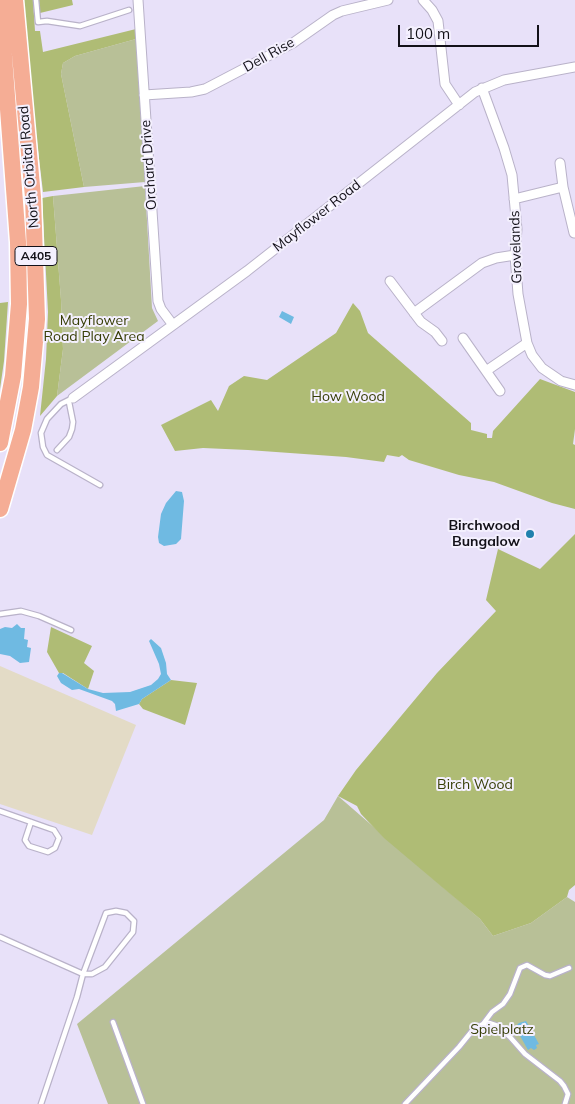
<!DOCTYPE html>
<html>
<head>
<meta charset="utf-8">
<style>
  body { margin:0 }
  #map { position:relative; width:575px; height:1104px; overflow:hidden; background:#e8e1f9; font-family:Mulish,sans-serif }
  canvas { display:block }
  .scale { position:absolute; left:398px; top:25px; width:141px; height:22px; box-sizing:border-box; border:2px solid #131119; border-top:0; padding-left:6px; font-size:15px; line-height:18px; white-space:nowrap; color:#131119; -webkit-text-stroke:4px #f4f0fe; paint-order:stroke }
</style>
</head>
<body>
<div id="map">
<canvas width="575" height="1104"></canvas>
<div class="scale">100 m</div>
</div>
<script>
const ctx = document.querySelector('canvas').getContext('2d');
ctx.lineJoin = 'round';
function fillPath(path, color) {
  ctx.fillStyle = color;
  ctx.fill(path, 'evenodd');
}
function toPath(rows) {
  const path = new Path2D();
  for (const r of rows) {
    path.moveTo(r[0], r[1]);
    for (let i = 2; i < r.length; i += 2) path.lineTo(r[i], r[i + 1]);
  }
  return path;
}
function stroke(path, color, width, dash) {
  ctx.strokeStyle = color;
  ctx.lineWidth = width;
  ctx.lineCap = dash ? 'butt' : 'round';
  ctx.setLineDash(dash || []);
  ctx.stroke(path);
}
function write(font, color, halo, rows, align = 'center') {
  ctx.font = font + ' Mulish,sans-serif';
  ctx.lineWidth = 4;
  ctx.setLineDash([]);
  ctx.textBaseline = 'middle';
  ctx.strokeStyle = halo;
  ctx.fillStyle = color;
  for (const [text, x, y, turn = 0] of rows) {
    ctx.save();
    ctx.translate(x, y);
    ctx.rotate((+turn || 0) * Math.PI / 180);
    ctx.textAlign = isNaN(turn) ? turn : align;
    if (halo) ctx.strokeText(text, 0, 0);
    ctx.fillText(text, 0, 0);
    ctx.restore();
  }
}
const commercial = toPath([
  [0,666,136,725,92,835,0,804]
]);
const green = toPath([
  [136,39,145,182,84,187,61,74,63,63,75,56],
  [145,186,152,308,158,321,57,396,63,349,61,300,53,196],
  [338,796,480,919,493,936,531,923,567,897,575,902,575,1104,108,1104,77,1024,324,820]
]);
const forest = toPath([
  [20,0,33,0,35,31,40,31,43,52,136,29,136,39,75,56,63,63,61,74,84,187,43,192],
  [39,0,72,0,73,5,40,13],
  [53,196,61,300,63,349,57,396,40,416,46,359,48,312,42,198],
  [8,302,4,361,0,389,0,303],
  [353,303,360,311,368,333,471,423,471,430,487,434,487,438,492,438,493,431,540,379,575,392,575,429,573,444,575,445,575,509,552,503,494,482,459,475,409,460,402,455,399,457,387,455,384,462,346,457,248,450,203,448,175,451,161,425,211,400,218,411,229,386,244,376,267,380,336,333],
  [575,534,575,885,569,890,567,897,531,923,493,936,480,919,384,838,361,814,357,806,338,796,356,770,437,673,496,611,486,600,498,549,540,569],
  [51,627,92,646,84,663,94,671,88,689,63,673,59,673,47,652],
  [171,680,197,683,185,725,143,709,139,704,142,699]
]);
const water = toPath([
  [282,311,294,317,291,324,279,317],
  [176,491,182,492,184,501,181,539,176,544,164,546,159,543,158,537,161,514,166,503],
  [17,624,21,628,25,628,24,639,28,640,27,647,31,648,29,662,20,663,10,656,0,654,0,629,5,627,12,628],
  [151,639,161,648,166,663,167,674,171,680,142,699,139,704,116,711,115,704,112,701,79,689,72,690,61,683,57,676,59,673,62,673,88,689,103,693,130,692,151,685,158,679,161,674,159,664,149,641],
  [526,1021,539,1044,536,1045,537,1048,534,1050,531,1048,528,1050,515,1027,519,1023]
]);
const lane = toPath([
  [36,0,38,22,47,21,80,26,129,10],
  [73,398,61,404,47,419,41,433,43,447,47,455,100,485],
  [57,450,69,437,72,429,73,422,69,402],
  [0,614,21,611,39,616,71,630],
  [0,811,48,828,54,830,59,838,55,848,48,852,29,846,25,840,31,822],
  [0,937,83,974,92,974,105,967,133,932,134,921,126,913,116,911,106,913,83,974,77,997,41,1104],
  [113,1022,143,1104],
  [483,1024,489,1023,498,1026,510,1037,525,1054,560,1081,564,1086,568,1094,565,1104],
  [405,1104,459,1047,472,1031,483,1024,492,1012,503,1004,510,994,520,968,527,965,545,975,550,976,569,968]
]);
const street = toPath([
  [138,0,158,301,161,309,173,325],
  [423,0,432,10,438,21,445,84,459,105],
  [482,88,504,148,512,175,517,229,515,255,518,294,527,343,532,355,542,368,561,381,575,385],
  [144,95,191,92,205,89,293,43,333,15,342,11,388,0],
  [560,163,563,187,574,233],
  [514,199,563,187],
  [390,281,421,322,435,332,442,341],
  [414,313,482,263,496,258,515,255],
  [463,338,500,391],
  [486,371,527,343],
  [73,398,247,271,475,92,504,80,575,67]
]);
const highway = toPath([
  [0,3,18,242,19,304,13,376,0,443],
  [0,509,23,430,31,387,37,319,33,197,15,0]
]);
const markers = [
  [530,534,5,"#2081ad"]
];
const shields = [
  [36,256,42]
];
const shieldNames = [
  ["A405",36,256]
];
const streetNames = [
  ["Dell Rise",269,55,-29],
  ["Orchard Drive",149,165,-94],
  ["North Orbital Road",29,167,-95],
  ["Mayflower Road",317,216,-38],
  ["Grovelands",516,247,-92]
];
const parkNames = [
  ["Mayflower",94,321],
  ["Road Play Area",94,337],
  ["How Wood",348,397],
  ["Birch Wood",475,785],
  ["Spielplatz",502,1030]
];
const poiNames = [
  ["Birchwood",520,526],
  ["Bungalow",520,542]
];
fillPath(commercial, '#e3dbc6');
fillPath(green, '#b8c097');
fillPath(forest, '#afbc75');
fillPath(water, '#6fbae2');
stroke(lane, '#b9b2c9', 7);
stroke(street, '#b9b2c9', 11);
stroke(highway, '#fff', 19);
stroke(lane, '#fff', 4.5);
stroke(street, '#fff', 9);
stroke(highway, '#f5ad95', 16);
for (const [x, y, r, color] of markers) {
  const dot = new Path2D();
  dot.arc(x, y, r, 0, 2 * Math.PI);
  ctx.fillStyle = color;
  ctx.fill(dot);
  stroke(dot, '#f4f0fe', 2);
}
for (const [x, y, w] of shields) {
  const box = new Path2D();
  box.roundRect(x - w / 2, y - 9.5, w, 19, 4);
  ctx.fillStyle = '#f4f0fe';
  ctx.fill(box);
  stroke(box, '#131119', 1);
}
write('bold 12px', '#131119', null, shieldNames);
write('14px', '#131119', '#f4f0fe', streetNames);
write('14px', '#373e06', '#f4f0fe', parkNames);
write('bold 14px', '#131119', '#f4f0fe', poiNames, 'right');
</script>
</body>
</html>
